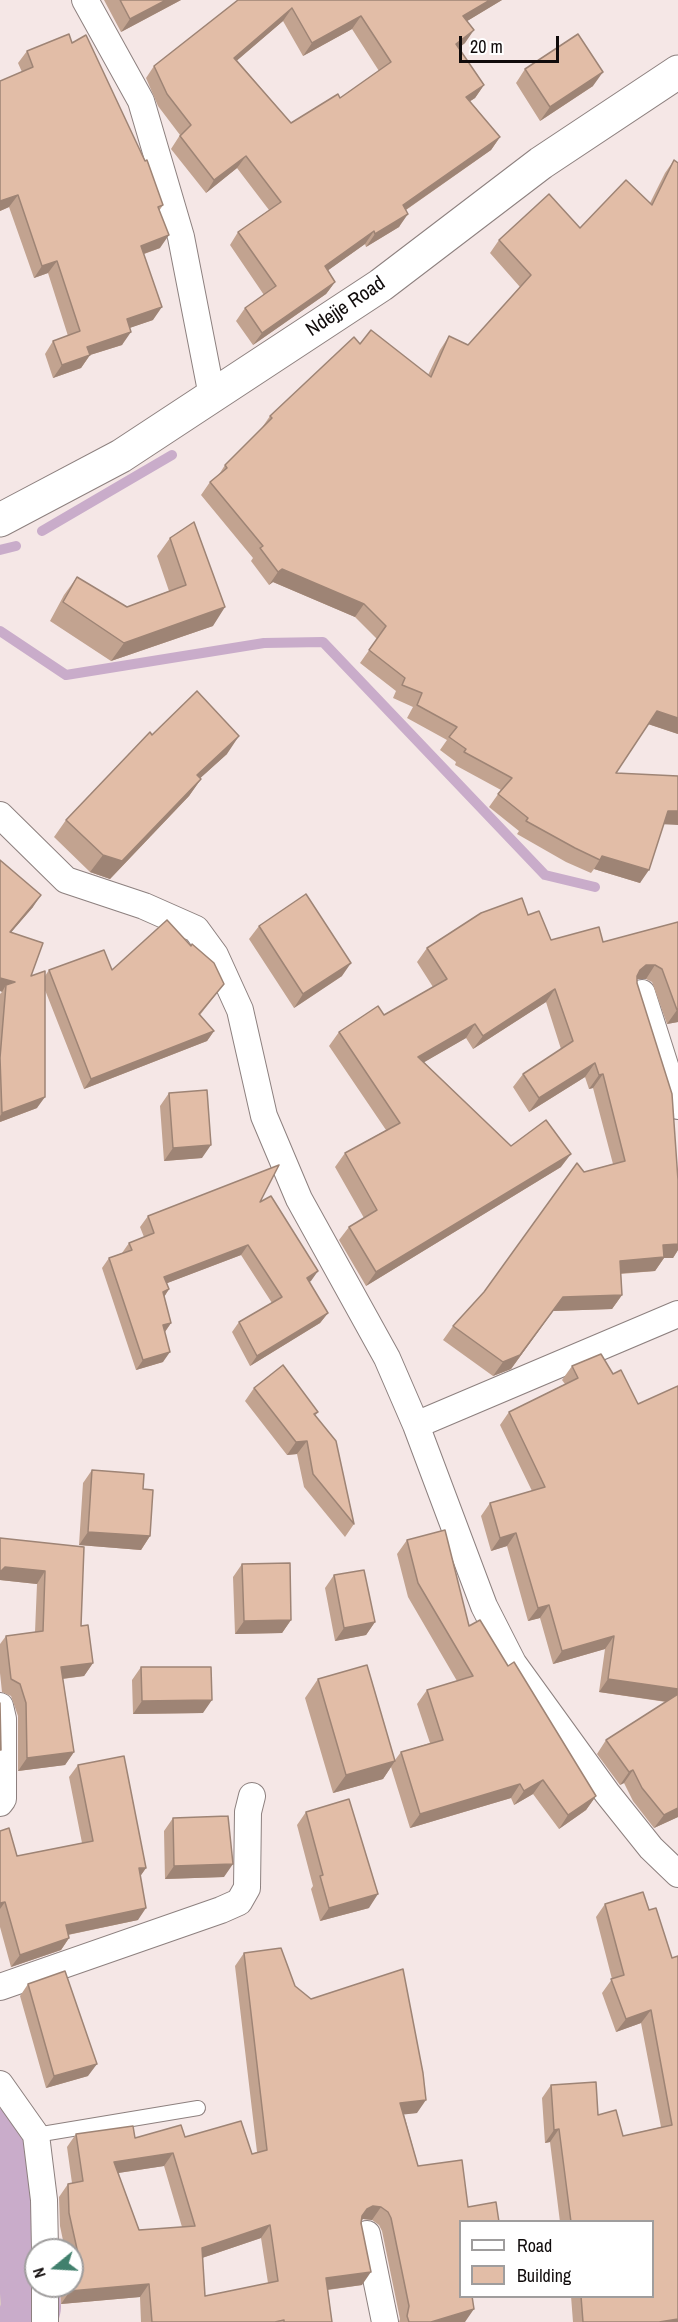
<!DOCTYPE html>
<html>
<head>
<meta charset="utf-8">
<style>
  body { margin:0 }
  #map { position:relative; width:678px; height:2322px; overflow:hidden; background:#f5e7e6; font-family:"Archivo Narrow",sans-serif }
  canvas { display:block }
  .legend { position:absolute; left:459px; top:2220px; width:195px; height:78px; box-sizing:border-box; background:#fff; border:2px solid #9f9d9d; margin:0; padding:8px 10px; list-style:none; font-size:18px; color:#100b0b }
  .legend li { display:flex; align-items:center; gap:12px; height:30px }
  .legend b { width:30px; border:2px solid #9f9d9d }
  .north { position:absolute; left:24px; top:2238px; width:60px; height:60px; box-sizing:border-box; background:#fff; border:2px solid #9f9d9d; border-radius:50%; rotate:252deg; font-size:16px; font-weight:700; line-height:24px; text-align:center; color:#100b0b }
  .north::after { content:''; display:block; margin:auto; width:21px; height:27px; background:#41806d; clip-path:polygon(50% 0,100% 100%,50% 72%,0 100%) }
  .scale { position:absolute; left:459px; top:36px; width:100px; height:27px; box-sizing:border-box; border:3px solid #100b0b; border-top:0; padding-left:8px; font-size:18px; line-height:21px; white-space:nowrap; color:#100b0b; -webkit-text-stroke:4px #fff; paint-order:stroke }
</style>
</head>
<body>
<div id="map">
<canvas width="678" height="2322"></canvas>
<ul class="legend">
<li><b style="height:8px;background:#fff"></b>Road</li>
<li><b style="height:16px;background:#e2bda7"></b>Building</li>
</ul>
<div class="north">N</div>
<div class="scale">20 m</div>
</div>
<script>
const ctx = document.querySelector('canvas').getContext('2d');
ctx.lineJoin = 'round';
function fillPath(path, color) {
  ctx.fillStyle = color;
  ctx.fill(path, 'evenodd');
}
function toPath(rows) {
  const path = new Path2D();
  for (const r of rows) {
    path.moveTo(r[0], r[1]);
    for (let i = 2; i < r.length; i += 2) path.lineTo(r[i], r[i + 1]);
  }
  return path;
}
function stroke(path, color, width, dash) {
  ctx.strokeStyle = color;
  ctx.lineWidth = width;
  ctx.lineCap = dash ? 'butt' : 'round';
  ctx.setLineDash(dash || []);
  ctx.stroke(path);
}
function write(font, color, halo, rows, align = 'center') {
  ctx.font = font + ' "Archivo Narrow",sans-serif';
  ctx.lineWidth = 6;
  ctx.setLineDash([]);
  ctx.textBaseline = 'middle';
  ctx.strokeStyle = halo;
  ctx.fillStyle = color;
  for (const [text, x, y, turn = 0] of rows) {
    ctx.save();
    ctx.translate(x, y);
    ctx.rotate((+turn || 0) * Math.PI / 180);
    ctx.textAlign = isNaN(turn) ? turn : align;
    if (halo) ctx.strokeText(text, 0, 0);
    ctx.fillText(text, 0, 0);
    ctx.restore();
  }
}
const green = toPath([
  [0,2275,16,2279,23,2316,21,2322,0,2322]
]);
const stream = toPath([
  [42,531,172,455],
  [0,550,16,546],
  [0,631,66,675,264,643,323,642,545,875,595,887]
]);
const river = toPath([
  [0,2139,23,2190,31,2307,27,2322]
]);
const lane = toPath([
  [36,2135,198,2108]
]);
const street = toPath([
  [85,0,141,101,181,237,212,396],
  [0,815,66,880,144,906,196,929,215,955,240,1010,264,1116,299,1199,387,1358,416,1425,484,1606,513,1663,607,1793,651,1848,678,1874],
  [642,993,678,1106],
  [416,1425,678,1314],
  [0,1706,3,1719,3,1799,0,1803],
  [0,1987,221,1910,239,1902,247,1888,248,1812,252,1796],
  [0,2084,36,2135,44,2200,45,2250],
  [367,2234,385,2322],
  [45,2286,45,2322]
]);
const secondary = toPath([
  [0,520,121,456,381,285,541,163,678,72]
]);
const wall = toPath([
  [104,0,181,0,121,32],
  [238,0,502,0,467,21,465,43,459,48,484,85,475,98,470,101,500,137,491,150,406,210,399,227,366,247,365,244,328,270,335,282,326,294,253,345,236,321,245,308,264,295,230,245,238,232,269,210,237,168,206,193,171,149,180,135,158,106,146,78,154,66],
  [283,21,303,56,352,29,379,71,340,98,291,123,237,60],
  [72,43,163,205,159,211,160,248,144,254,153,320,129,328,122,345,90,355,81,368,53,378,45,354,53,341,68,336,48,273,34,278,9,207,0,211,0,81,22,72,18,63,27,51],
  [525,69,593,86,540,121,516,83],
  [674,160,678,163,678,734,648,724,616,773,664,824,640,883,594,869,591,873,566,862,517,834,519,831,489,807,501,790,455,765,456,762,440,750,447,740,407,718,413,707,393,698,396,691,360,663,377,639,355,617,273,582,269,585,251,561,253,558,201,495,210,482,218,476,225,465,261,429,270,416,360,344,428,375,440,350,449,336,468,345,520,287,490,253,499,240,580,228,650,203,665,173],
  [170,538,213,626,111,661,50,621,64,595,77,577,127,607,169,591,157,556],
  [152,735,227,754,200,778,201,779,189,796,110,879,90,872,54,837,66,820],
  [0,860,33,907,11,932,31,976,45,976,49,970,112,970,224,984,200,1015,214,1031,207,1041,84,1089,45,990,37,1108,0,1122,0,994,2,992],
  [528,915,551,940,603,942,678,922,678,1022,667,1024,652,982,646,979,637,979,637,983,678,1180,678,1250,673,1258,664,1258,655,1271,621,1274,622,1295,612,1309,553,1311,511,1369,493,1376,443,1340,453,1326,484,1292,584,1172,613,1164,593,1088,589,1089,585,1077,529,1112,513,1087,523,1074,561,1049,546,1002,473,1049,466,1038,424,1062,511,1146,561,1167,366,1286,339,1240,349,1227,364,1218,335,1167,345,1153,386,1130,329,1046,339,1032,384,1015,433,987,417,962,427,948],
  [259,926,342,976,294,1008,249,939],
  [169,1093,202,1158,164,1161,160,1106],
  [260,1202,318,1271,309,1282,328,1313,320,1323,250,1366,232,1332,239,1322,272,1303,241,1255,167,1283,169,1289,164,1297,171,1323,165,1332,163,1362,136,1370,102,1268,109,1258,122,1253,129,1243,144,1237,140,1227,148,1216],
  [572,1366,613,1374,638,1404,678,1817,654,1828,633,1801,624,1783,620,1785,597,1754,606,1740,666,1702,599,1692,605,1649,553,1664,540,1618,528,1621,507,1546,491,1551,481,1516,490,1503,532,1491,500,1425,509,1412,565,1384,562,1380],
  [254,1388,318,1412,315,1416,354,1524,345,1537,304,1487,297,1454,287,1455,245,1401],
  [92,1470,143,1489,150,1536,141,1550,79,1545,83,1483],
  [407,1540,469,1626,508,1666,596,1796,586,1810,559,1829,533,1794,514,1805,511,1798,410,1828,391,1767,383,1779,333,1793,305,1698,318,1679,395,1760,401,1752,430,1743,417,1704,427,1690,457,1681,408,1597,397,1554],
  [84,1547,81,1626,93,1663,84,1676,63,1679,74,1752,65,1765,18,1771,18,1716,11,1696,2,1692,0,1673,0,1644,6,1636,35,1632,37,1584,0,1580],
  [242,1564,291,1620,282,1633,235,1634,233,1577],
  [334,1575,375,1622,366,1635,335,1641,325,1588],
  [141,1667,203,1713,133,1714,132,1680],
  [78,1765,146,1868,140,1876,138,1920,68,1935,69,1938,61,1950,11,1967,0,1927,0,1831,17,1856,82,1843,69,1777],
  [306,1812,369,1908,320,1921,311,1889,313,1886,297,1825],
  [173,1818,224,1877,165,1879,164,1831],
  [605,1904,649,1910,672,1958,678,2322,573,2322,571,2296,652,2296,652,2222,560,2222,550,2142,545,2143,542,2098,551,2085,598,2115,623,2136,661,2127,641,2023,616,2032,602,1993,612,1979,596,1917],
  [244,1953,295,1986,417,2113,404,2114,418,2166,460,2222,465,2322,399,2322,400,2319,382,2231,379,2225,372,2220,363,2219,362,2220,362,2285,328,2290,332,2322,141,2322,140,2297,61,2304,60,2286,72,2286,72,2250,65,2250,60,2226,59,2197,68,2184,72,2183,67,2147,76,2134,135,2138,185,2137,252,2154,257,2152,235,1966],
  [164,2166,182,2227,139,2230,118,2173],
  [261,2238,268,2283,205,2296,202,2258],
  [28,1984,88,2076,46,2088,20,1996]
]);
const shadedWall = toPath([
  [166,0,181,0,121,32,130,19],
  [490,0,502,0,454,29,463,16],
  [292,8,283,21,226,70,234,58],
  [361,16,352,29,303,56,312,43],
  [474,30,465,43,447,56,456,44],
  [603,72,593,86,540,121,550,107],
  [484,85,475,98,457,110,466,97],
  [500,137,491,150,394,218,403,205],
  [246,156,237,168,206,193,214,180],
  [18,195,9,207,0,211,0,201],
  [408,214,399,227,366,247,375,234],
  [374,231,365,244,316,279,325,266],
  [169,235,160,248,132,258,141,246],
  [57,261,48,273,34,278,42,266],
  [335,282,326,294,253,345,262,333],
  [162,307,153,320,118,332,127,319],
  [131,332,122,345,90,355,81,368,53,378,62,365,87,347],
  [282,569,364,604,355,617,273,582,269,585,278,572],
  [225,607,213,626,111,661,124,643],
  [657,711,678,718,678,734,648,724],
  [239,736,227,754,185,792,197,775],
  [201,779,189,796,110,879,90,872,103,855],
  [668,811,678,811,678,825,659,824],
  [602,856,649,870,640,883,594,869],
  [41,895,33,907,2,943,10,932],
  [351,963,342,976,294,1008,303,994],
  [646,965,655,965,646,979,637,979,631,983,640,970],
  [0,978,15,982,6,985,2,992,0,991],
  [555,989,546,1002,473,1049,483,1036],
  [677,1010,678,1010,678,1022,667,1024],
  [475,1024,466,1038,409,1071,418,1057],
  [214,1031,207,1041,84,1089,91,1079],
  [595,1063,585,1077,529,1112,539,1098],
  [603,1074,593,1088,589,1089,599,1075],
  [45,1097,37,1108,0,1122,0,1116,2,1113],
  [211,1145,202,1158,164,1161,173,1148],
  [571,1154,561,1167,366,1286,376,1272],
  [678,1244,678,1250,673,1258,664,1258,655,1271,611,1274,620,1261,663,1245],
  [248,1245,241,1255,157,1287,164,1277],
  [318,1271,311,1281,300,1288,307,1278],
  [169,1289,162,1300,163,1292],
  [622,1295,612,1309,553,1311,511,1369,493,1376,503,1362,563,1297],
  [328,1313,320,1323,250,1366,257,1356],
  [171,1323,164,1333,163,1325],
  [170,1352,163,1362,136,1370,143,1360],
  [307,1441,297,1454,287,1455,296,1442],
  [88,1532,150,1536,141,1550,79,1545],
  [516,1533,507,1546,491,1551,500,1538],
  [5,1567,45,1571,37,1584,0,1580,0,1572],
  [549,1605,540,1618,528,1621,538,1608],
  [291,1620,282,1633,235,1634,244,1621],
  [375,1622,366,1635,335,1641,344,1628],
  [614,1636,605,1649,553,1664,562,1651],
  [93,1663,84,1676,52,1680,61,1667],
  [608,1679,678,1689,678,1699,676,1703,599,1692],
  [212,1700,203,1713,133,1714,142,1701],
  [74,1752,65,1765,18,1771,27,1758],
  [395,1761,383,1779,333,1793,346,1775],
  [633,1770,624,1783,620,1785,629,1772],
  [543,1780,533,1794,514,1805,524,1791],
  [520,1784,511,1798,410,1828,420,1814],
  [596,1796,586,1810,559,1829,568,1815],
  [678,1808,678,1817,654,1828,664,1815],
  [233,1864,224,1877,165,1879,174,1866],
  [139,1868,146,1868,137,1881],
  [378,1894,369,1908,320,1921,329,1908],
  [5,1902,0,1909,0,1903],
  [146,1908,138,1920,57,1937,66,1925],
  [69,1938,61,1950,11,1967,20,1955],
  [651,2010,641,2023,616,2032,626,2019],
  [97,2064,88,2076,46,2088,54,2076],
  [426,2100,417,2113,391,2116,400,2103],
  [559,2129,550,2142,545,2143,554,2130],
  [173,2153,164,2166,105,2175,114,2162],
  [373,2206,381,2207,372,2220,363,2219,358,2222,367,2209],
  [270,2225,261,2238,193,2261,202,2248],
  [371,2272,362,2285,317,2291,326,2278],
  [149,2284,140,2297,61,2304,70,2291],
  [474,2309,465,2322,431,2322],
  [678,2319,678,2322,659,2322]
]);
const building = toPath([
  [120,0,166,0,130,19,120,0],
  [238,0,490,0,463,16,474,30,456,44,484,85,466,97,500,137,403,205,408,214,375,234,374,231,325,266,335,282,262,333,245,308,276,286,238,232,281,202,246,156,214,180,180,136,191,125,167,94,154,66,238,0],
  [292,8,312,43,361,16,391,62,340,98,338,94,291,123,234,58,292,8],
  [69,34,72,43,86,35,145,161,147,160,163,205,158,207,169,235,141,246,162,307,127,319,131,332,87,347,90,355,62,365,53,341,80,331,57,261,42,266,18,195,0,201,0,81,33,67,27,51,69,34],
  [578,34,603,72,550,107,525,69,578,34],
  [674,160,678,163,678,718,657,711,616,773,678,776,678,811,668,811,649,870,602,856,600,860,575,848,526,821,528,818,498,794,512,778,464,752,466,749,449,737,457,727,417,705,422,693,402,685,405,678,369,650,386,626,364,604,282,569,278,572,260,548,263,546,210,482,227,468,225,465,272,418,270,416,354,337,360,344,371,330,431,377,449,336,468,345,531,275,499,240,549,194,580,228,626,180,652,205,674,160],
  [194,522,225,607,124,643,63,602,77,577,127,607,186,585,170,538,194,522],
  [197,691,239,736,197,775,201,779,122,861,103,855,66,820,150,732,152,735,197,691],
  [0,860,41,895,10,932,43,943,31,976,45,971,45,1097,2,1113,0,1058,6,985,15,982,0,978,0,860],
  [306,894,351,963,303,994,259,926,306,894],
  [522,898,528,915,539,911,551,940,599,927,603,942,678,922,678,1010,677,1010,662,969,655,965,646,965,640,970,637,976,637,983,672,1094,678,1180,678,1244,663,1245,664,1257,620,1261,622,1295,563,1297,520,1355,503,1362,453,1326,484,1292,577,1163,584,1172,625,1161,603,1074,599,1075,595,1063,539,1098,523,1074,573,1041,555,989,483,1036,475,1024,418,1057,511,1146,546,1120,571,1154,376,1272,349,1227,377,1210,345,1153,400,1123,339,1032,378,1006,384,1015,447,979,427,948,481,913,522,898],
  [167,920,191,946,192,944,214,963,224,984,199,1014,214,1031,91,1079,49,970,104,950,112,970,167,920],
  [207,1090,211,1145,173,1148,169,1093,207,1090],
  [279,1165,260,1202,271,1196,318,1271,307,1278,328,1313,257,1356,239,1322,282,1297,248,1245,164,1277,169,1289,163,1292,171,1323,163,1325,170,1352,143,1360,109,1258,132,1250,129,1243,154,1233,148,1216,279,1165],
  [601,1354,613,1374,621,1370,638,1404,678,1386,678,1689,608,1679,614,1636,562,1651,549,1605,538,1608,516,1533,500,1538,490,1503,545,1487,509,1412,578,1378,572,1366,601,1354],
  [283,1365,318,1412,314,1414,336,1441,354,1524,313,1474,307,1441,296,1442,254,1388,283,1365],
  [92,1470,144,1474,143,1489,153,1490,150,1536,88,1532,92,1470],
  [445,1530,469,1626,480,1620,508,1666,514,1662,596,1796,568,1815,543,1780,524,1791,520,1784,420,1814,401,1752,443,1740,427,1690,473,1676,418,1583,407,1540,445,1530],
  [0,1538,84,1547,81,1626,88,1625,93,1663,61,1667,74,1752,27,1758,26,1703,20,1684,11,1679,6,1636,43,1631,45,1571,5,1567,0,1572,0,1538],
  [290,1563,291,1620,244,1621,242,1564,290,1563],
  [364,1570,375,1622,344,1628,334,1575,364,1570],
  [367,1665,395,1761,346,1775,318,1679,367,1665],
  [141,1667,211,1667,212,1700,142,1701,141,1667],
  [678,1694,678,1808,664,1815,642,1788,633,1770,629,1772,606,1740,678,1694],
  [0,1703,1,1750,0,1750,0,1703],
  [124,1756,146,1868,139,1868,146,1908,66,1925,69,1938,20,1955,5,1902,0,1903,0,1831,9,1828,17,1856,93,1841,78,1765,124,1756],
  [349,1799,378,1894,329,1908,320,1876,323,1875,306,1812,349,1799],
  [228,1816,233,1864,174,1866,173,1818,228,1816],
  [643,1892,649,1910,656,1908,672,1958,678,1956,678,2319,659,2322,583,2322,581,2296,652,2296,652,2222,571,2222,559,2129,554,2130,551,2085,596,2082,598,2115,616,2110,623,2136,672,2125,651,2010,626,2019,611,1979,624,1975,605,1904,643,1892],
  [281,1948,295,1986,311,1999,403,1969,423,2073,426,2100,400,2103,418,2166,462,2160,468,2207,496,2202,499,2222,460,2222,460,2296,472,2296,474,2309,431,2322,409,2322,407,2316,409,2306,391,2218,388,2212,381,2207,373,2206,367,2209,362,2216,361,2223,371,2272,326,2278,332,2322,284,2322,284,2320,275,2322,152,2322,149,2284,70,2291,70,2286,72,2286,72,2260,79,2258,69,2213,68,2184,83,2181,76,2134,133,2126,135,2138,181,2125,185,2137,241,2121,252,2154,267,2150,244,1953,281,1948],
  [173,2153,195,2226,139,2230,114,2162,173,2153],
  [270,2225,278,2281,205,2296,202,2248,270,2225],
  [65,1971,97,2064,54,2076,28,1984,65,1971]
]);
const streetNames = [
  ["Ndejje Road",346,307,-34]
];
fillPath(green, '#e3d7c1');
stroke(stream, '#c9acca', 10);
stroke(river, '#c9acca', 60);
stroke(lane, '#8d807f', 16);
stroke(street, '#8d807f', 28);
stroke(secondary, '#8d807f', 35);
stroke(lane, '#fff', 14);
stroke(street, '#fff', 26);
stroke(secondary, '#fff', 33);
fillPath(wall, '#c2a390');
fillPath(shadedWall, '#9e8475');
fillPath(building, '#e2bda7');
stroke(building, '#9e8475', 1.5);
write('20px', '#100b0b', '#fff', streetNames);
</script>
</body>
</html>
